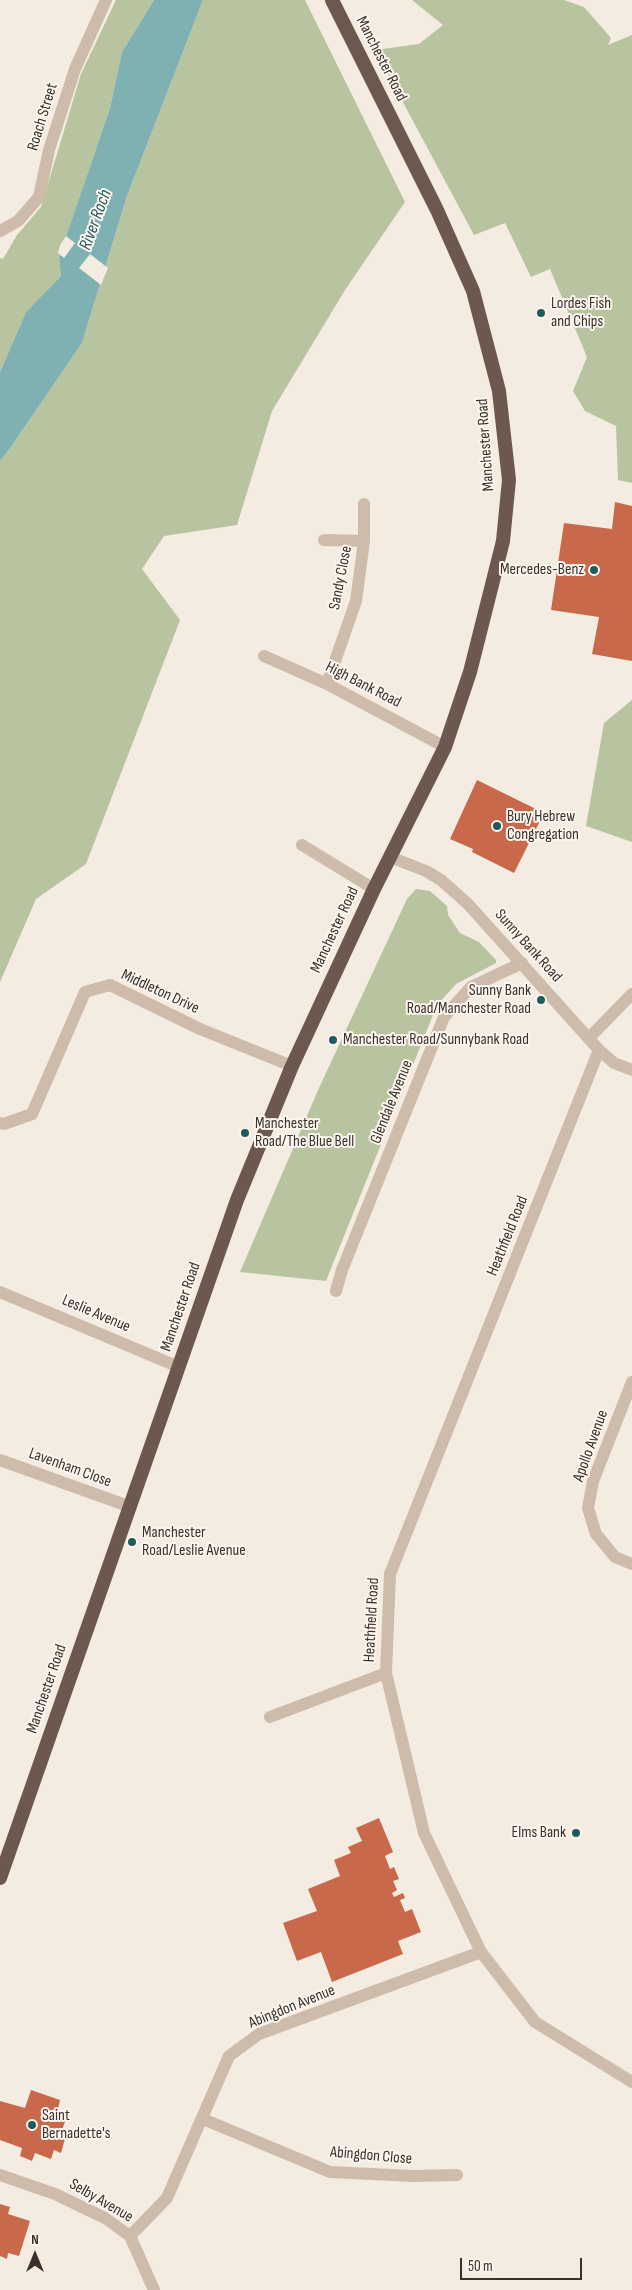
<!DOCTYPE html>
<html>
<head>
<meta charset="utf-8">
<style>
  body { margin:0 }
  #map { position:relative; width:632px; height:2290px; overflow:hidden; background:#f4ebe1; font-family:"Sofia Sans Condensed",sans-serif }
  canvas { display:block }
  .north { position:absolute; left:10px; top:2230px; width:50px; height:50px; -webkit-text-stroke:4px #fbf5ee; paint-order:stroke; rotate:0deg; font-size:14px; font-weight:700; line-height:20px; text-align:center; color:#3b302b }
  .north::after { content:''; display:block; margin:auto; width:18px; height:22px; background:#3b302b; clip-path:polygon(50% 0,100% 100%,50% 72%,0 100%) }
  .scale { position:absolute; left:460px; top:2258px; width:122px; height:22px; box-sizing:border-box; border:2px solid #3b302b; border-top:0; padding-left:6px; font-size:15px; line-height:18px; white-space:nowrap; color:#3b302b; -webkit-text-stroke:4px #fbf5ee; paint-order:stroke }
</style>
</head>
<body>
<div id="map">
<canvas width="632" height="2290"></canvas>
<div class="north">N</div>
<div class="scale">50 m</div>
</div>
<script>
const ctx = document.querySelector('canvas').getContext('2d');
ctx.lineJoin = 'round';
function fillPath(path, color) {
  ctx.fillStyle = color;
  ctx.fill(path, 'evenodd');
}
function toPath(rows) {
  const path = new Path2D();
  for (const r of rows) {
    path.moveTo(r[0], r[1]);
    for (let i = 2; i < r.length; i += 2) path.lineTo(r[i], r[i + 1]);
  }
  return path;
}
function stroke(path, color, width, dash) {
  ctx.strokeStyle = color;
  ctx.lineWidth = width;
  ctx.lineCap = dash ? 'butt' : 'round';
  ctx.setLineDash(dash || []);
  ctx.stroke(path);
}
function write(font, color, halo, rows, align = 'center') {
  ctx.font = font + ' "Sofia Sans Condensed",sans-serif';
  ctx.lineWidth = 4;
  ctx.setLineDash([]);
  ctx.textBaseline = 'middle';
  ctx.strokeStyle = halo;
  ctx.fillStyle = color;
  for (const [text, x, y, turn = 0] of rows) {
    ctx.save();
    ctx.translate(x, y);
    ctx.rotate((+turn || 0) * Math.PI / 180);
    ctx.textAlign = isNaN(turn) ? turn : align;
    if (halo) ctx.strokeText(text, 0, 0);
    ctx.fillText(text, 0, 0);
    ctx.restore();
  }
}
const green = toPath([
  [116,0,154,0,122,52,110,108,59,257,61,276,26,312,0,372,0,258,3,259,17,235,41,207,81,74],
  [203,0,305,0,405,202,345,290,272,411,237,525,164,536,142,569,180,620,86,864,36,899,0,982,0,459,6,454,82,343,127,196],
  [412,0,564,0,584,7,611,38,608,45,632,35,632,483,618,480,616,426,585,411,573,391,587,357,550,269,531,277,505,223,474,235,375,50,419,44,443,25],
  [632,700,632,842,586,826,604,723],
  [416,889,430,891,447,906,448,915,460,933,479,942,496,960,496,963,456,984,437,1005,326,1281,240,1272,319,1088,407,899]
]);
const water = toPath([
  [154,0,203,0,127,196,82,343,6,454,0,460,0,372,26,312,61,276,59,257,110,108,122,52]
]);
const pier = toPath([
  [66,236,75,243,64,258,58,253,60,245],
  [90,254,108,268,101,285,79,268]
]);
const building = toPath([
  [615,502,632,506,632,661,592,654,599,617,551,610,564,523,612,529],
  [477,780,544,813,514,873,472,852,473,849,450,839],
  [379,1818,393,1852,385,1856,390,1869,394,1867,399,1879,393,1881,397,1890,392,1893,394,1897,403,1893,405,1898,400,1900,405,1912,412,1909,421,1932,398,1941,403,1954,332,1982,321,1952,297,1961,283,1923,317,1911,308,1889,340,1876,334,1860,351,1853,348,1847,362,1841,356,1828],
  [31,2090,60,2100,57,2113,67,2116,61,2133,66,2135,61,2153,54,2150,51,2159,35,2153,32,2161,20,2156,22,2148,0,2140,0,2101,25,2108],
  [0,2204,10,2207,8,2214,30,2221,19,2256,8,2253,7,2259,0,2256]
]);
const minor = toPath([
  [0,231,18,221,39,197,49,150,75,69,106,0],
  [324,540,364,541],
  [264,656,327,684,445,747],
  [327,684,356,601,364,541,364,504],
  [302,845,374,889],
  [589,1038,632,994],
  [599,1050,390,1574,386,1673,424,1833,481,1952,535,2022,632,2082],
  [0,1123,4,1124,32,1114,85,992,110,985,200,1029,292,1066],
  [336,1291,342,1270,444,1017,471,987,522,963],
  [0,1292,179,1367],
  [632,1382,593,1481,588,1508,596,1534,615,1557,632,1564],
  [0,1460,128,1506],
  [270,1717,386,1673],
  [203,2119,330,2172,413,2176,457,2175],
  [0,2175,55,2194,105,2218,130,2236,154,2290],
  [130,2236,167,2198,229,2056,259,2034,481,1952]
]);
const tertiary = toPath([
  [390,857,426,871,441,880,468,904,599,1050,614,1063,632,1070]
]);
const trunk = toPath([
  [0,1878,237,1200,292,1066,374,889,445,747,470,672,503,541,509,480,499,391,473,291,437,210,332,0]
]);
const markers = [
  [541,313,5,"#1f5a5e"],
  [594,570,5,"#1f5a5e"],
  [497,826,5,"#1f5a5e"],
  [541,1000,5,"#1f5a5e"],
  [333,1040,5,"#1f5a5e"],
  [245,1133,5,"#1f5a5e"],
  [132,1542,5,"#1f5a5e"],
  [576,1833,5,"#1f5a5e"],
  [32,2125,5,"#1f5a5e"]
];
const streetNames = [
  ["Manchester Road",381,59,63],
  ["Roach Street",43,117,-73],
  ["Manchester Road",486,445,-94],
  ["Sandy Close",341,578,-79],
  ["High Bank Road",363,685,27],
  ["Manchester Road",335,930,-65],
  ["Sunny Bank Road",528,946,48],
  ["Middleton Drive",160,992,25],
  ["Glendale Avenue",392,1102,-68],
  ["Heathfield Road",508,1236,-68],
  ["Manchester Road",181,1307,-71],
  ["Leslie Avenue",96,1314,23],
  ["Apollo Avenue",591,1446,-70],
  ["Lavenham Close",70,1468,20],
  ["Heathfield Road",372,1620,-87],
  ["Manchester Road",47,1689,-71],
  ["Abingdon Avenue",292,2007,-22],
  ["Abingdon Close",371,2156,5],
  ["Selby Avenue",101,2201,30]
];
const poiNames = [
  ["Lordes Fish",551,304],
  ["and Chips",551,322],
  ["Mercedes-Benz",584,570,"right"],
  ["Bury Hebrew",507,817],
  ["Congregation",507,835],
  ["Sunny Bank",531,991,"right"],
  ["Road/Manchester Road",531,1009,"right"],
  ["Manchester Road/Sunnybank Road",343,1040],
  ["Manchester",255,1124],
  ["Road/The Blue Bell",255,1142],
  ["Manchester",142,1533],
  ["Road/Leslie Avenue",142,1551],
  ["Elms Bank",566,1833,"right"],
  ["Saint",42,2116],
  ["Bernadette's",42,2134]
];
const waterNames = [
  ["River Roch",96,220,-70]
];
fillPath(green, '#b8c4a0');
fillPath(water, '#7fb0b2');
fillPath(pier, '#f4ebe1');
fillPath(building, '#c8694b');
stroke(minor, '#cdbbac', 12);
stroke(tertiary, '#cdbbac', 12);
stroke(trunk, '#6c584f', 14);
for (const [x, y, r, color] of markers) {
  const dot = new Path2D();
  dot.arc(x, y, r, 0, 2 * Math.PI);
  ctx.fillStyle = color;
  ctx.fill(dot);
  stroke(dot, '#fbf5ee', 2);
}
write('16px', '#3b302b', '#fbf5ee', streetNames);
write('16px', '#3b302b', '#fbf5ee', poiNames, 'left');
write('italic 18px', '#1f5a5e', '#fbf5ee', waterNames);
</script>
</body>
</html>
